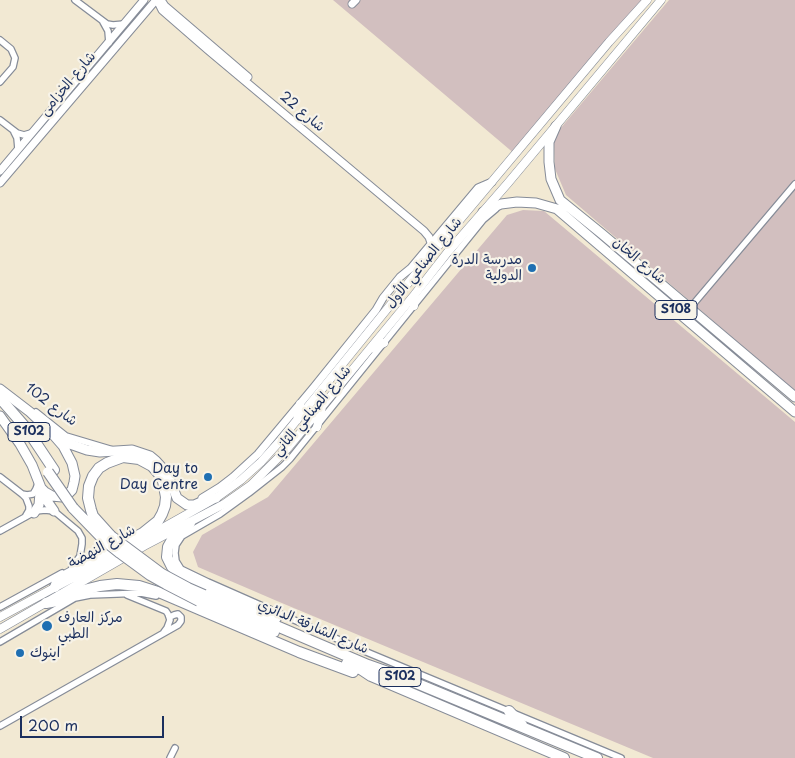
<!DOCTYPE html>
<html>
<head>
<meta charset="utf-8">
<style>
  body { margin:0 }
  #map { position:relative; width:795px; height:758px; overflow:hidden; background:#f2e9d3; font-family:"Playpen Sans",sans-serif }
  canvas { display:block }
  .scale { position:absolute; left:20px; top:716px; width:144px; height:22px; box-sizing:border-box; border:2px solid #1b2f5e; border-top:0; padding-left:6px; font-size:15px; line-height:18px; white-space:nowrap; color:#1b2f5e; -webkit-text-stroke:4px #f7f3e8; paint-order:stroke }
</style>
</head>
<body>
<div id="map">
<canvas width="795" height="758"></canvas>
<div class="scale">200 m</div>
</div>
<script>
const ctx = document.querySelector('canvas').getContext('2d');
ctx.lineJoin = 'round';
function fillPath(path, color) {
  ctx.fillStyle = color;
  ctx.fill(path, 'evenodd');
}
function toPath(rows) {
  const path = new Path2D();
  for (const r of rows) {
    path.moveTo(r[0], r[1]);
    for (let i = 2; i < r.length; i += 2) path.lineTo(r[i], r[i + 1]);
  }
  return path;
}
function stroke(path, color, width, dash) {
  ctx.strokeStyle = color;
  ctx.lineWidth = width;
  ctx.lineCap = dash ? 'butt' : 'round';
  ctx.setLineDash(dash || []);
  ctx.stroke(path);
}
function write(font, color, halo, rows, align = 'center') {
  ctx.font = font + ' "Playpen Sans","Playpen Sans Arabic",sans-serif';
  ctx.lineWidth = 4.5;
  ctx.setLineDash([]);
  ctx.textBaseline = 'middle';
  ctx.strokeStyle = halo;
  ctx.fillStyle = color;
  for (const [text, x, y, turn = 0] of rows) {
    ctx.save();
    ctx.translate(x, y);
    ctx.rotate((+turn || 0) * Math.PI / 180);
    ctx.textAlign = isNaN(turn) ? turn : align;
    if (halo) ctx.strokeText(text, 0, 0);
    ctx.fillText(text, 0, 0);
    ctx.restore();
  }
}
const industrial = toPath([
  [333,0,645,0,516,155],
  [669,0,795,0,795,391,566,195,555,169,554,141,559,130],
  [523,210,544,211,795,422,795,758,653,758,277,601,198,567,193,552,202,535,268,497,507,215]
]);
const minor = toPath([
  [75,0,107,24,113,25,124,24],
  [103,22,108,31,109,43],
  [0,40,11,49,15,58,13,67,0,82],
  [0,120,17,133,24,135,31,133],
  [14,132,17,138,18,149],
  [496,209,483,220,290,459,282,467,249,493,220,514,182,536,176,545,175,553,176,561,181,569,208,582,369,653,621,758],
  [690,308,795,184],
  [36,412,66,436,113,450],
  [0,477,22,494,26,498,29,506,29,510,25,517],
  [22,494,27,495,33,494,36,489,38,483],
  [0,531,36,511,45,510,54,511,78,531,82,538,82,544,80,556,72,567],
  [127,595,166,611,168,614,170,620,167,628,164,632],
  [0,607,62,573],
  [0,642,75,598,90,595,117,594,141,593,156,596],
  [0,726,178,625,181,621,181,617,178,614,174,615,170,617],
  [170,758,175,748]
]);
const tertiary = toPath([
  [157,0,162,10,208,50,424,231,429,237,431,243],
  [161,0,165,6,248,77],
  [352,4,356,0],
  [0,171,144,0],
  [0,183,156,0],
  [202,498,220,487,233,477,258,454,314,387,376,310,383,298,400,277,411,268,478,188,492,182]
]);
const secondary = toPath([
  [414,306,415,294],
  [370,349,384,343],
  [297,420,300,404],
  [317,427,322,407],
  [0,617,93,567,216,498,241,480,261,462,279,442,448,234,609,42,647,0],
  [0,629,144,546,224,504,251,485,287,449,415,294,447,253,508,183,661,0]
]);
const primary = toPath([
  [556,126,549,142,549,162,551,179,560,200,602,234,795,397],
  [483,212,501,204,517,202,536,203,557,209,795,412],
  [0,389,30,412,49,430,63,446,72,463,75,476,74,482,72,490,69,493,62,497,52,496,45,492,40,487],
  [0,416,20,444,32,465,45,498,54,511],
  [49,430,70,444,87,450,100,452,132,450,150,456,156,461,165,471,169,478,177,498,187,505,194,505,210,498,216,498],
  [34,513,39,505,40,492]
]);
const motorway = toPath([
  [0,398,26,428,54,470],
  [73,508,105,541],
  [190,523,173,538,168,547,167,557,172,567,181,575,198,584,276,618],
  [55,587,57,582,61,578,143,533,158,521,162,514,165,506,166,497,163,481,159,474,152,466,139,459,123,457,107,463,99,468,93,476,89,486,88,498,91,510,93,516,111,536],
  [204,595,368,665,399,676,597,758],
  [199,601,274,632],
  [46,603,57,601,84,590,100,586,117,584,139,586,161,593,299,652,353,672],
  [347,663,362,670,371,676,564,758],
  [509,711,522,725]
]);
const motorwayBridge = toPath([
  [48,472,73,508],
  [111,536,162,574,188,588,204,595],
  [105,541,120,553,150,575,166,584,199,601]
]);
const markers = [
  [532,268,5,"#1f6fb2"],
  [208,477,5,"#1f6fb2"],
  [47,626,6,"#1f6fb2"],
  [20,653,5,"#1f6fb2"]
];
const shields = [
  [676,310,42],
  [29,432,42],
  [400,677,42]
];
const shieldNames = [
  ["S108",676,310],
  ["S102",29,432],
  ["S102",400,677]
];
const streetNames = [
  ["شارع الخزامى",68,84,-50],
  ["شارع 22",302,112,40],
  ["شارع الخان",639,261,40],
  ["شارع الصناعي الأول",424,263,-51],
  ["شارع 102",51,405,37],
  ["شارع الصناعي الثاني",312,411,-50],
  ["شارع النهضة",102,547,-29],
  ["شارع الشارقة الدائري",313,627,23]
];
const poiNames = [
  ["مدرسة الدرة",522,260],
  ["الدولية",522,276],
  ["Day to",198,469],
  ["Day Centre",198,485],
  ["مركز العارف",58,618,"left"],
  ["الطبي",58,634,"left"],
  ["اينوك",30,653,"left"]
];
fillPath(industrial, '#d2bfbf');
stroke(minor, '#868c98', 8);
stroke(tertiary, '#868c98', 9);
stroke(secondary, '#868c98', 9);
stroke(primary, '#868c98', 11);
stroke(motorway, '#868c98', 12);
stroke(minor, '#fff', 5.5);
stroke(tertiary, '#fff', 7);
stroke(secondary, '#fff', 8);
stroke(primary, '#fff', 9);
stroke(motorway, '#fff', 10);
stroke(motorwayBridge, '#868c98', 12, []);
stroke(motorwayBridge, '#fff', 10);
for (const [x, y, r, color] of markers) {
  const dot = new Path2D();
  dot.arc(x, y, r, 0, 2 * Math.PI);
  ctx.fillStyle = color;
  ctx.fill(dot);
  stroke(dot, '#f7f3e8', 2);
}
for (const [x, y, w] of shields) {
  const box = new Path2D();
  box.roundRect(x - w / 2, y - 9.5, w, 19, 4);
  ctx.fillStyle = '#f7f3e8';
  ctx.fill(box);
  stroke(box, '#1b2f5e', 1);
}
write('bold 12px', '#1b2f5e', null, shieldNames);
write('14px', '#1b2f5e', '#f7f3e8', streetNames);
write('14px', '#1b2f5e', '#f7f3e8', poiNames, 'right');
</script>
</body>
</html>
